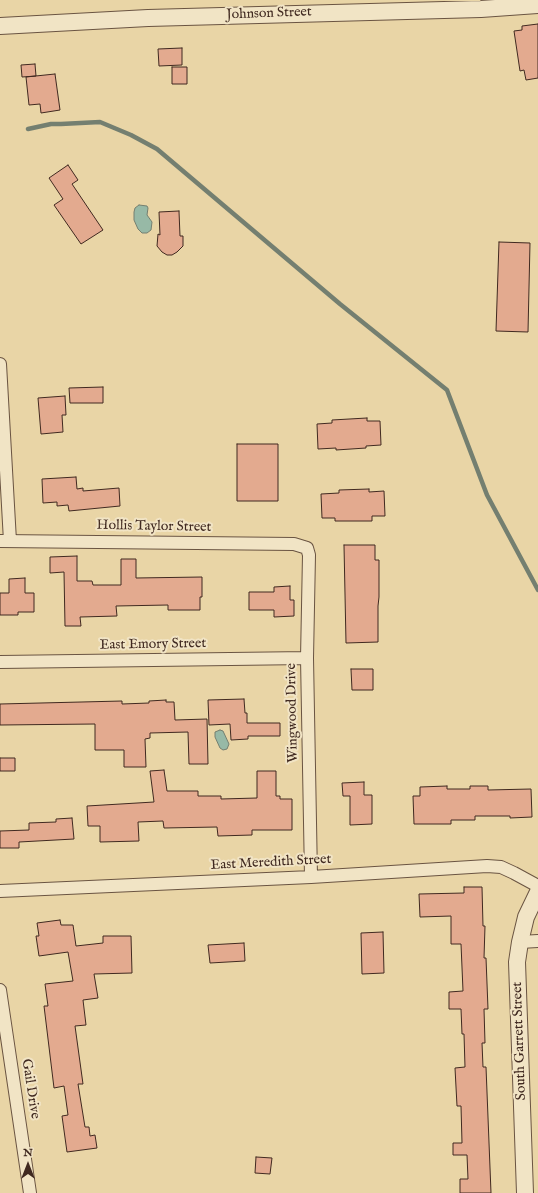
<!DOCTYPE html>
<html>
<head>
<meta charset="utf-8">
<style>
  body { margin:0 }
  #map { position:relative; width:538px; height:1193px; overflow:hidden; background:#e9d5a6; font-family:"IM FELL English",serif }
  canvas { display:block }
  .north { position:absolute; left:8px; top:1145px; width:40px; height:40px; -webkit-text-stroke:3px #f1e4c5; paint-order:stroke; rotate:0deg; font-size:11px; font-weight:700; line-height:16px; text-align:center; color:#402920 }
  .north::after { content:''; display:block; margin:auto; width:14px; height:18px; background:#402920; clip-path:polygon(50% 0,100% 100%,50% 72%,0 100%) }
</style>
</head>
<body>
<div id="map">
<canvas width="538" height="1193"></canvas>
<div class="north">N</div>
</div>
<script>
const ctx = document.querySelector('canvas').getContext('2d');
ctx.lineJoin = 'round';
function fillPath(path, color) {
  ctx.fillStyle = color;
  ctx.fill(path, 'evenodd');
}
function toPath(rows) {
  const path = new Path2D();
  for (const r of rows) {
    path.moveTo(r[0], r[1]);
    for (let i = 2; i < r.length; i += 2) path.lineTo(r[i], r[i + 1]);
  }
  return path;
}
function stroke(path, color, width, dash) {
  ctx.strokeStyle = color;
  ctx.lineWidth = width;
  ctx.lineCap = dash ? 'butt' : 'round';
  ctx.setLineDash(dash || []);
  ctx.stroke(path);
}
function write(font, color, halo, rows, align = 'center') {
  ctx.font = font + ' "IM FELL English",serif';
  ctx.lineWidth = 4;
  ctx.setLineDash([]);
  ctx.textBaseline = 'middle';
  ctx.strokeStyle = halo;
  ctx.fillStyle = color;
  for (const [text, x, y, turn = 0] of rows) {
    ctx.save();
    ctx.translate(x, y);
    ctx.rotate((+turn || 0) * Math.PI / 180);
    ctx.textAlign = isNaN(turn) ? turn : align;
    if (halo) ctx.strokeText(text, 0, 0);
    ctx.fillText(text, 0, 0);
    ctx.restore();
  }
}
const water = toPath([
  [139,205,147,206,148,208,147,215,152,222,151,230,147,233,142,233,138,229,134,220,134,212,135,208,139,205],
  [220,730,223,731,229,744,227,749,223,750,220,748,215,737,215,732,220,730]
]);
const stream = toPath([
  [28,129,51,124,61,124,100,122,131,135,157,149,340,304,447,390,487,495,538,590]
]);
const building = toPath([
  [538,24,538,78,526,80,524,70,520,71,514,31,522,30,522,26,538,24],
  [182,48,182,65,159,66,158,49,182,48],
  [35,64,36,76,22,77,21,65,35,64],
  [172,67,187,67,187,84,172,84,172,67],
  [55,74,60,110,41,113,40,104,29,105,26,77,55,74],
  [68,165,78,180,72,184,103,230,81,244,54,205,63,199,49,178,68,165],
  [179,211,180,236,183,236,183,246,177,252,172,255,167,255,162,252,157,246,158,234,160,235,159,212,179,211],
  [499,242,530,243,528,332,496,331,499,242],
  [103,387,103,403,70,403,69,388,103,387],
  [65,396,66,415,62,415,63,432,41,434,38,398,65,396],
  [367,418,367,421,380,421,381,445,366,446,366,448,336,450,336,448,318,449,317,424,332,423,332,420,367,418],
  [237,444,278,444,278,501,237,501,237,444],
  [76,477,77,489,83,488,83,491,119,488,120,506,69,511,68,505,57,506,57,502,43,503,42,479,76,477],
  [369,489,369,492,384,491,385,516,372,516,372,521,335,521,335,518,322,518,321,494,339,493,339,490,369,489],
  [344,545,375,545,375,560,379,560,379,597,378,606,378,642,346,643,344,545],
  [77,556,77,581,92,581,93,585,121,585,121,559,136,559,136,578,202,577,202,597,200,597,200,610,168,610,168,605,116,606,117,616,80,617,81,626,65,626,64,572,50,573,50,557,77,556],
  [25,578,25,593,34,593,34,612,18,612,18,615,0,615,0,593,9,593,9,579,25,578],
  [290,586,290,600,294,600,294,616,274,617,274,610,249,610,249,592,274,592,274,587,290,586],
  [351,669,373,669,373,690,352,690,351,669],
  [244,699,245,713,247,713,247,723,280,723,280,736,248,736,248,739,231,740,230,724,209,725,208,700,244,699],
  [166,700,166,702,174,702,175,720,207,719,208,764,189,764,188,732,150,733,150,738,145,739,146,767,124,767,124,750,95,750,95,724,0,725,0,704,122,701,122,704,149,703,149,701,166,700],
  [0,758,15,758,15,771,0,771,0,758],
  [164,770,167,791,198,791,198,796,221,796,221,799,257,798,257,771,276,771,276,796,280,796,280,799,292,799,292,830,252,830,252,835,218,836,217,827,164,828,163,821,138,822,139,841,100,842,100,826,88,826,87,806,154,802,150,771,164,770],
  [364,782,364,795,372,795,372,824,350,825,350,796,343,796,342,783,364,782],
  [447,786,447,789,470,789,470,786,488,786,488,790,531,789,532,817,510,818,510,816,475,816,475,820,451,820,451,824,414,824,413,796,420,796,420,787,447,786],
  [72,818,74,839,19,842,19,848,0,848,0,831,29,830,29,823,56,822,56,819,72,818],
  [464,887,482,887,483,926,485,926,484,958,486,958,488,1009,484,1009,485,1043,482,1043,483,1067,486,1067,491,1193,460,1193,460,1179,468,1179,467,1155,453,1155,453,1143,462,1143,461,1106,457,1106,455,1068,465,1067,464,1034,462,1034,461,1009,449,1009,449,992,463,991,461,944,451,944,451,916,420,917,419,894,464,893,464,887],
  [60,920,61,925,73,925,76,946,103,943,103,936,131,936,132,973,94,974,98,998,83,1000,86,1025,75,1026,83,1084,78,1084,85,1127,89,1127,90,1136,95,1135,97,1148,67,1152,62,1116,68,1115,64,1086,54,1088,44,1006,48,1006,45,984,73,981,68,952,39,956,36,936,39,936,37,923,60,920],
  [383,932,384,973,362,974,361,933,383,932],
  [244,943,245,961,210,963,208,945,244,943],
  [256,1157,272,1158,270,1174,255,1173,256,1157]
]);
const minor = toPath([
  [0,364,10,541],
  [0,541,294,544,307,548,309,555,307,658,311,877],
  [0,662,307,658],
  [0,891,311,877,487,866,501,867,514,873,538,886],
  [520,942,538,941],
  [0,990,30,1193]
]);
const tertiary = toPath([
  [0,26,148,18,481,9,538,5],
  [525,1193,517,962,520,942,526,917,538,892]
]);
const streetNames = [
  ["Johnson Street",269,14,-2],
  ["Hollis Taylor Street",154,527,1],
  ["East Emory Street",153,645,-1],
  ["Wingwood Drive",293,713,-91],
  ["East Meredith Street",271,863,-3],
  ["South Garrett Street",520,1041,-92],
  ["Gail Drive",30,1089,81]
];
fillPath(water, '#97b9a6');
stroke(water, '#747f70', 1);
stroke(stream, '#747f70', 4.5);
fillPath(building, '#e3aa8f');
stroke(building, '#402920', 1);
stroke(minor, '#6a5442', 14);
stroke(tertiary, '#6a5442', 18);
stroke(minor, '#f1e4c5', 12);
stroke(tertiary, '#f1e4c5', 16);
write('14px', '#402920', '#f1e4c5', streetNames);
</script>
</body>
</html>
